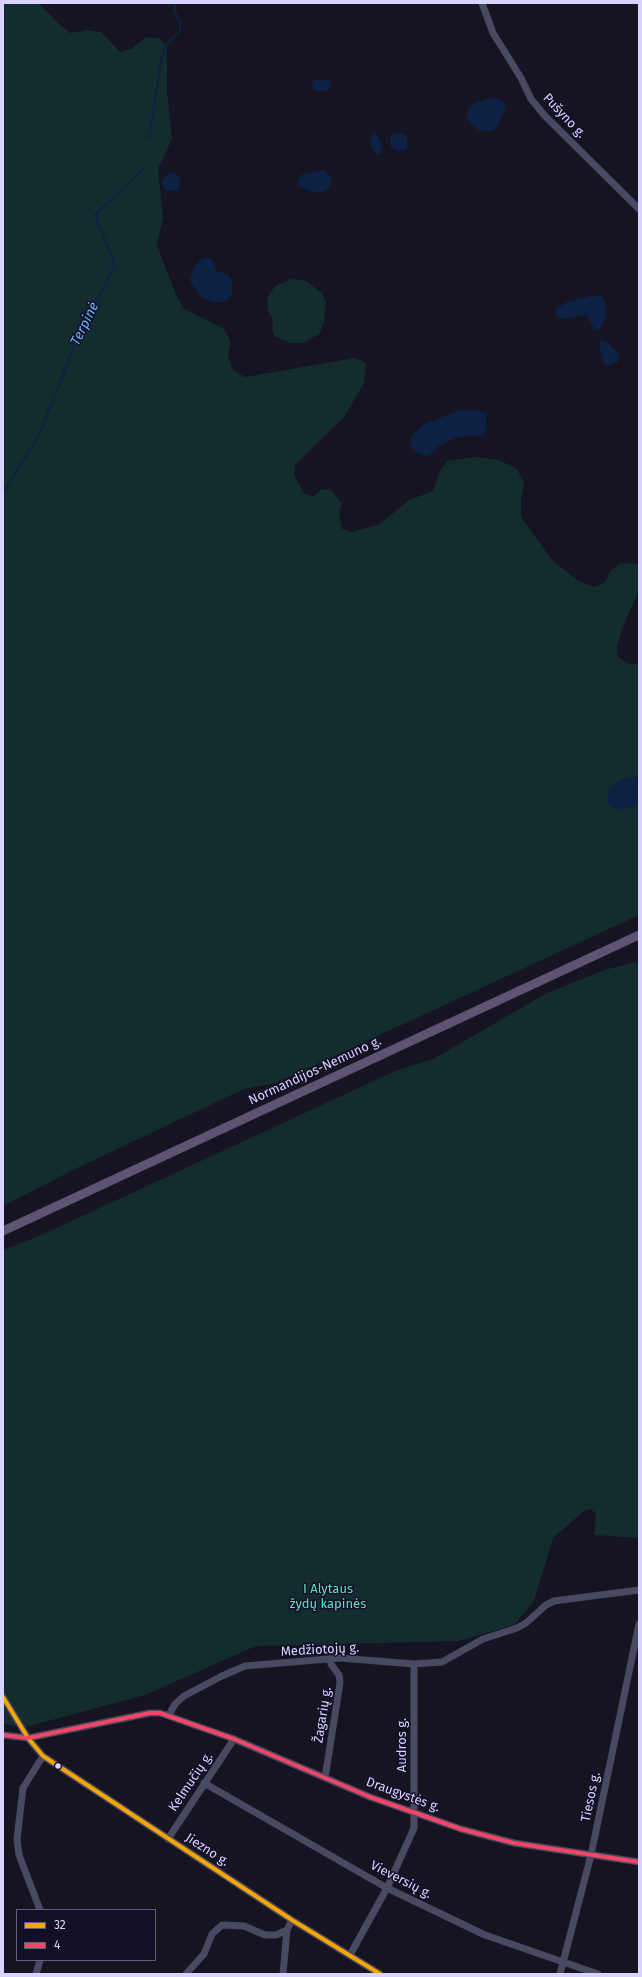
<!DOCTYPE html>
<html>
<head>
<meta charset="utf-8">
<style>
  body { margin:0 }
  #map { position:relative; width:642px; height:1977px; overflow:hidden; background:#161421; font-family:"Fira Sans",sans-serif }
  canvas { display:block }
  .frame { position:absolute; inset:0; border:4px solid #d9d4ff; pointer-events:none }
  .legend { position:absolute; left:16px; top:1909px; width:140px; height:52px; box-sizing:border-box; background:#130f26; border:1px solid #625e7d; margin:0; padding:5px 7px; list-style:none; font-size:12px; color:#d9d4ff }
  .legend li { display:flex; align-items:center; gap:8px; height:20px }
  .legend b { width:20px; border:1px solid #625e7d }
</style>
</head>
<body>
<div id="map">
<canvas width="642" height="1977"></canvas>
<div class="frame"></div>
<ul class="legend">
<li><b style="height:5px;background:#f7a600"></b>32</li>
<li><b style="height:5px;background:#f34667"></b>4</li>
</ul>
</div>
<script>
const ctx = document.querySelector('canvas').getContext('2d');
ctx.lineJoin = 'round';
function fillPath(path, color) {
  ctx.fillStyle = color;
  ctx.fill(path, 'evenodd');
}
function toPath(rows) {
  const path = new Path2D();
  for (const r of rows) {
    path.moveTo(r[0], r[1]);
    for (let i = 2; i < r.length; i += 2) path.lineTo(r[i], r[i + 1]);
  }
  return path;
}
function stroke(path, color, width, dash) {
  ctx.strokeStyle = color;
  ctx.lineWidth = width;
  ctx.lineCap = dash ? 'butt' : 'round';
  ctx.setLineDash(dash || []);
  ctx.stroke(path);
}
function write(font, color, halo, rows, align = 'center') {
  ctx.font = font + ' "Fira Sans",sans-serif';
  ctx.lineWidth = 3;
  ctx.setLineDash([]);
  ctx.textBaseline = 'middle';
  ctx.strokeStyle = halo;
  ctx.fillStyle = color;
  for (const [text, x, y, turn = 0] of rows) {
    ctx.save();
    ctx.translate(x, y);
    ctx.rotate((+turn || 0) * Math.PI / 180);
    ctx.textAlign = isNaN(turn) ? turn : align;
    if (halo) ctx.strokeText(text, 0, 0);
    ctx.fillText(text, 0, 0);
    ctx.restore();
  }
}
const green = toPath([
  [3,3,39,3,58,23,70,33,88,30,101,32,120,52,131,49,146,37,161,39,167,48,167,91,172,139,158,169,163,218,157,245,176,295,184,309,224,329,231,342,228,357,233,370,245,377,355,358,366,363,364,383,344,417,295,465,294,475,304,493,313,497,322,489,331,490,342,504,339,514,342,529,352,532,380,524,409,500,433,491,439,473,447,461,476,457,499,460,517,469,524,483,521,500,521,517,552,560,577,580,594,587,604,583,611,570,621,563,639,564,639,591,622,628,617,648,618,657,629,664,639,664,639,776,621,780,608,793,608,802,613,808,634,806,639,801,639,915,276,1083,244,1089,75,1169,3,1206],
  [292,279,306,281,322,293,326,302,324,323,319,334,303,343,291,343,274,336,272,329,273,320,268,311,267,298,275,286],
  [639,961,639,1538,594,1535,596,1513,590,1509,584,1511,553,1538,534,1601,514,1625,459,1641,256,1646,145,1695,26,1727,3,1724,3,1250,39,1236,395,1071,433,1059,547,993,604,970]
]);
const water = toPath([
  [323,79,331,82,329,90,323,92,314,90,312,82,315,80],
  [492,98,501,100,506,106,505,110,496,129,488,132,478,130,469,123,467,117,468,108,478,102],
  [373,133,377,134,382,146,380,154,375,153,373,150,370,141],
  [401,133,406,136,408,147,406,150,397,151,391,148,390,138,393,134],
  [321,170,325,170,331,178,332,183,327,190,314,193,300,187,297,181,301,175],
  [169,172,177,174,180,179,180,186,177,191,165,190,162,185,163,179],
  [205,257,212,259,217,271,229,275,232,281,232,294,227,300,223,302,213,302,203,298,191,283,190,278,193,269,201,259],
  [591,296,601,296,604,299,607,316,600,329,596,330,594,328,586,315,562,319,556,316,555,313,557,308,567,302],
  [600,340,607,342,619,354,618,362,607,366,603,363,599,345],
  [479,410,486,415,487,429,482,436,458,437,440,445,429,455,420,455,412,450,410,441,412,436,422,425,457,411],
  [639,776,639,801,634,806,625,809,613,808,608,802,608,793,612,786,621,780]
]);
const stream = toPath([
  [149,139,162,57,166,45,180,30,180,21,175,12,175,3],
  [3,493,39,435,78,337,115,265,95,215,145,167]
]);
const minor = toPath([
  [482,3,493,33,521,78,531,99,545,116,639,209],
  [3,1697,28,1738,43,1756,292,1920,380,1974],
  [169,1715,175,1704,184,1696,222,1676,245,1666,340,1658,414,1664,442,1662,483,1639,517,1628,526,1623,546,1605,554,1601,639,1590],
  [3,1735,28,1738,150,1713,160,1713,234,1739,370,1797,461,1829,514,1843,639,1862],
  [325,1778,340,1683,339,1675,331,1664,330,1659],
  [204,1783,387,1888,485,1935,598,1974],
  [168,1839,234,1739],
  [40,1910,19,1855,17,1839,23,1788,43,1756],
  [350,1955,387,1888,414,1828,414,1664],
  [36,1974,40,1960],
  [186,1974,204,1954,212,1934,222,1925,244,1926,265,1935,276,1935,287,1930],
  [283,1974,287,1930,292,1920],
  [560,1974,591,1855,639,1624]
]);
const major = toPath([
  [3,1231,639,935]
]);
const bus1 = toPath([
  [3,1697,28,1738,43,1756,292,1920,380,1974]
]);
const bus2 = toPath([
  [3,1735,28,1738,150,1713,160,1713,234,1739,370,1797,461,1829,514,1843,639,1862]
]);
const markers = [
  [58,1766,3.5,"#d9d4ff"]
];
const streetNames = [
  ["Pušyno g.",564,116,47],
  ["Normandijos-Nemuno g.",315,1071,-25],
  ["Medžiotojų g.",320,1650,-3],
  ["Žagarių g.",323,1715,-81],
  ["Audros g.",402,1745,-90],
  ["Kelmučių g.",191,1782,-56],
  ["Draugystės g.",403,1795,20],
  ["Tiesos g.",591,1797,-78],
  ["Jiezno g.",207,1850,33],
  ["Vieversių g.",401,1880,27]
];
const parkNames = [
  ["I Alytaus",328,1589],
  ["žydų kapinės",328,1604]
];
const waterNames = [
  ["Terpinė",85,324,-64]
];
fillPath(green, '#132c2d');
fillPath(water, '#0d2144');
stroke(stream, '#0d2144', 2);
stroke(minor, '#4a4962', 7);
stroke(major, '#5e5373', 9);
stroke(bus1, '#f7a600', 4);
stroke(bus2, '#f34667', 4);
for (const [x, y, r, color] of markers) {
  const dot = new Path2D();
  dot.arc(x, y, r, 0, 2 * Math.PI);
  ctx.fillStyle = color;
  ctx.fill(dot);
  stroke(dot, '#130f26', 1.5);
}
write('13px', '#d9d4ff', '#130f26', streetNames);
write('13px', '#5fe0c0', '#130f26', parkNames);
write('italic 14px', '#62b6ff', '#130f26', waterNames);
</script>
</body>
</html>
